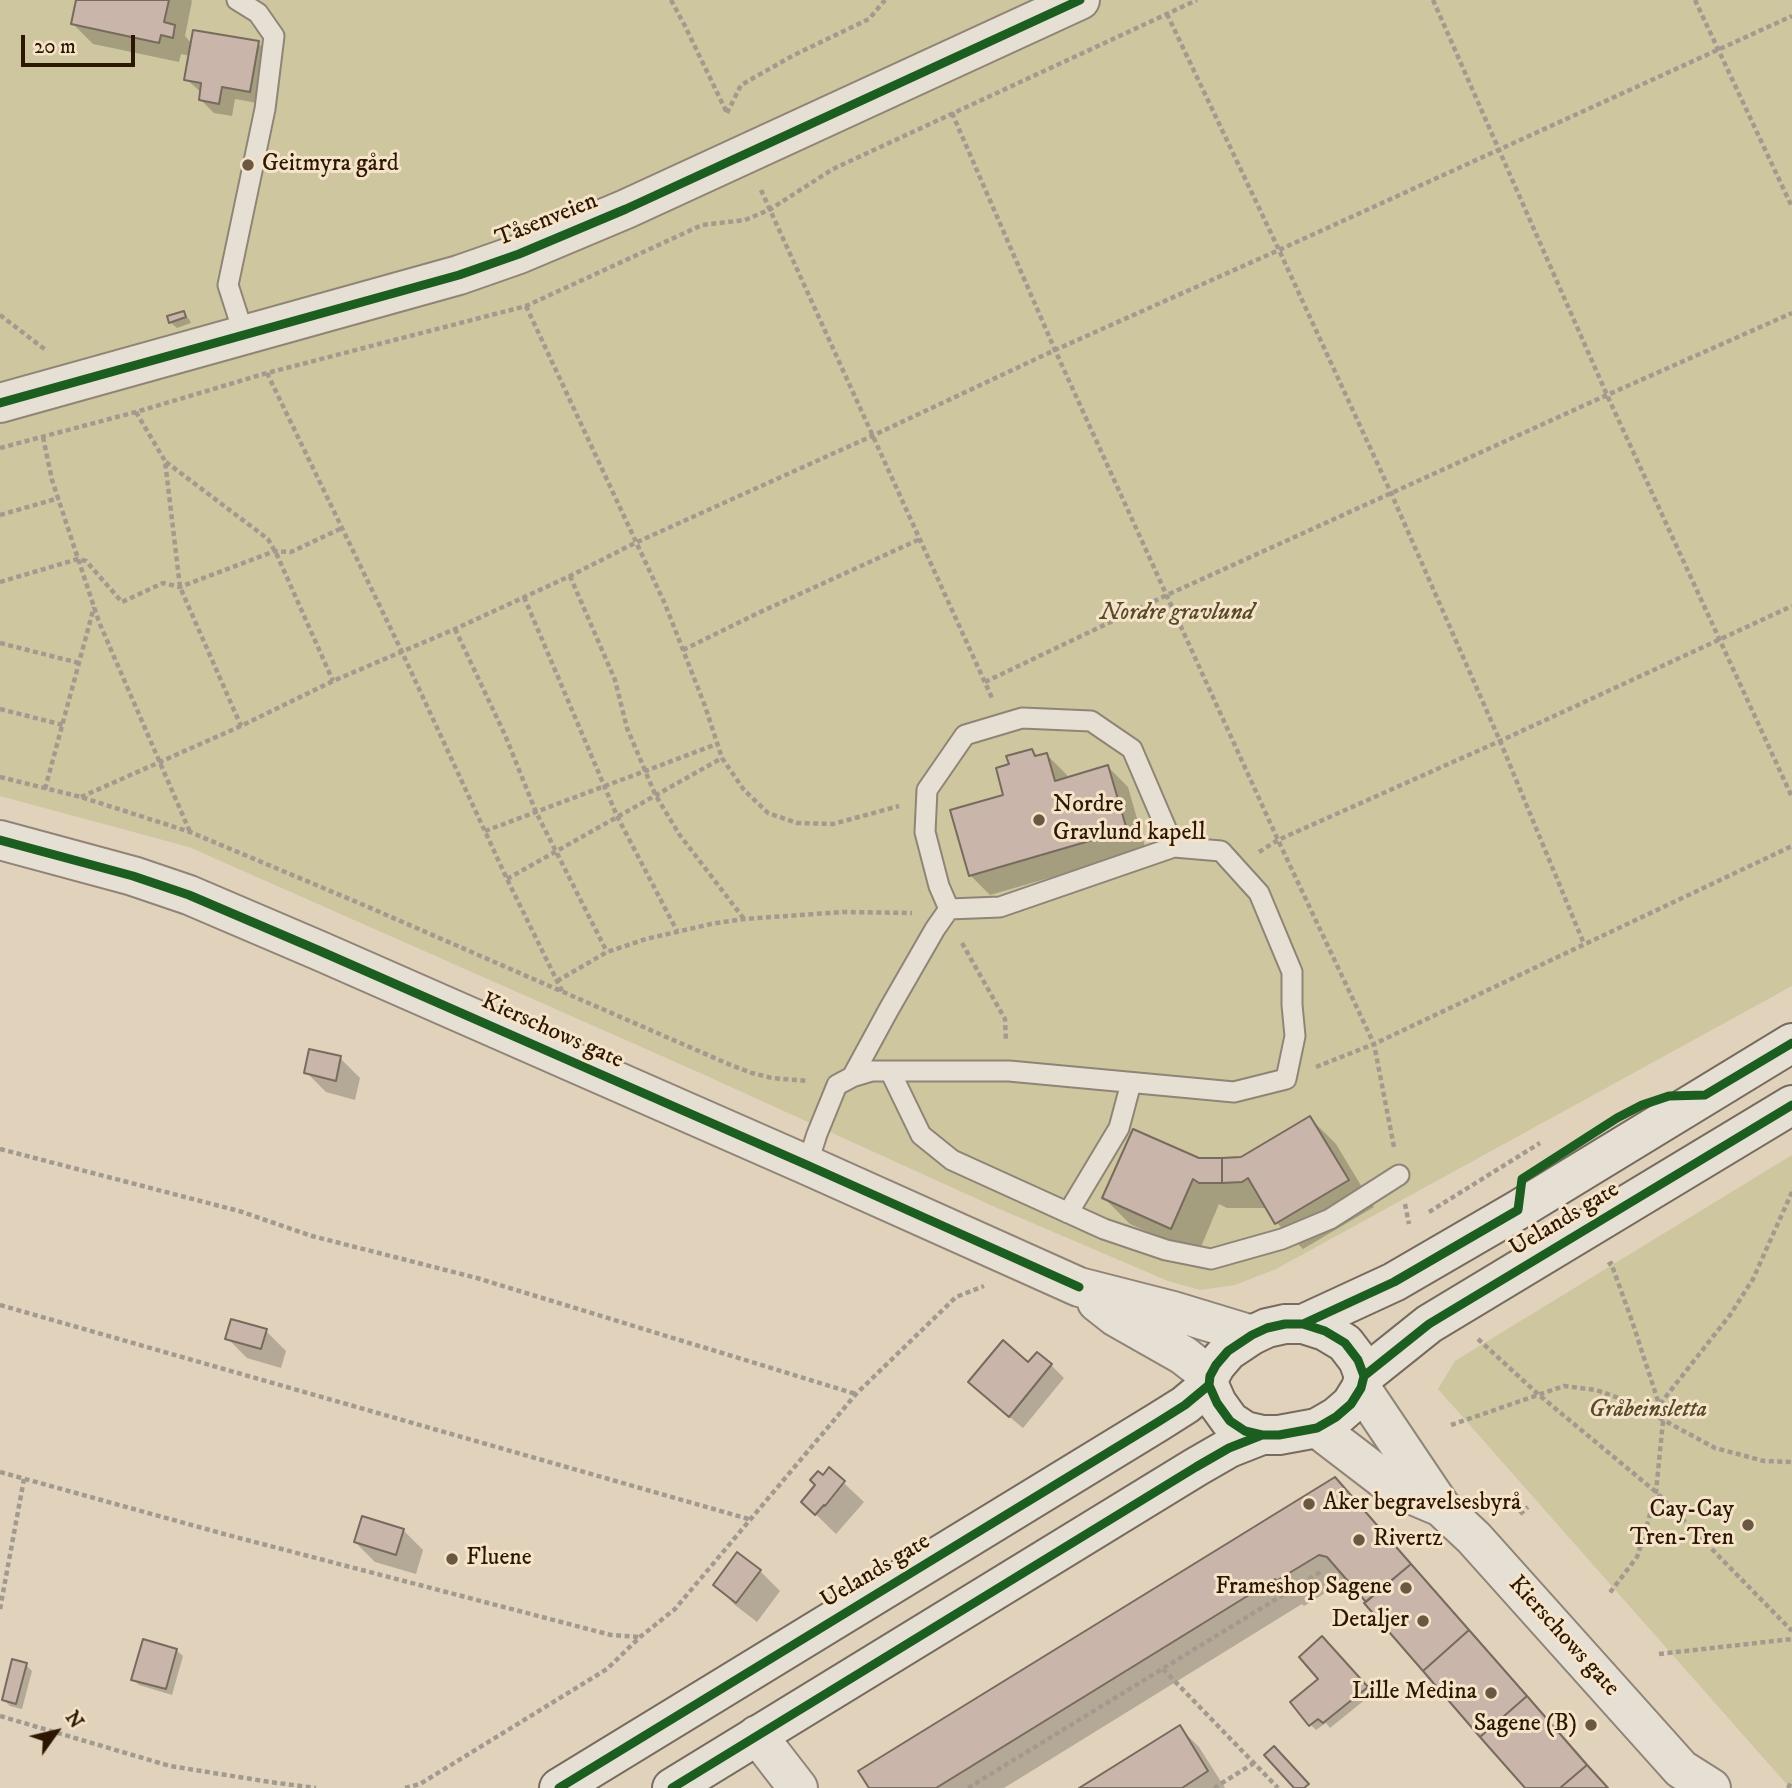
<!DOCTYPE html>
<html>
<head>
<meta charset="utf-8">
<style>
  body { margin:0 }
  #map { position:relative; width:1792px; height:1788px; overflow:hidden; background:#e1d2bc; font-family:"IM FELL DW Pica",serif }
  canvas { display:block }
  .north { position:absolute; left:21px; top:1697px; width:70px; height:70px; -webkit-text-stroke:5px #f5e4ca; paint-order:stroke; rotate:56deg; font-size:19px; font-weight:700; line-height:28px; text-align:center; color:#2d1700 }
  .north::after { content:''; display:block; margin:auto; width:24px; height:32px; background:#2d1700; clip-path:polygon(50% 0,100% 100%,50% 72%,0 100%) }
  .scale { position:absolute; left:21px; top:35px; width:114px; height:32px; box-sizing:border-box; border:4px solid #2d1700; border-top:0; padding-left:9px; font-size:21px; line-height:24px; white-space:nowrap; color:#2d1700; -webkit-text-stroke:5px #f5e4ca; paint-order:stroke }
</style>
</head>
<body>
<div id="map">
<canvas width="1792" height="1788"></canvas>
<div class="north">N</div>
<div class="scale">20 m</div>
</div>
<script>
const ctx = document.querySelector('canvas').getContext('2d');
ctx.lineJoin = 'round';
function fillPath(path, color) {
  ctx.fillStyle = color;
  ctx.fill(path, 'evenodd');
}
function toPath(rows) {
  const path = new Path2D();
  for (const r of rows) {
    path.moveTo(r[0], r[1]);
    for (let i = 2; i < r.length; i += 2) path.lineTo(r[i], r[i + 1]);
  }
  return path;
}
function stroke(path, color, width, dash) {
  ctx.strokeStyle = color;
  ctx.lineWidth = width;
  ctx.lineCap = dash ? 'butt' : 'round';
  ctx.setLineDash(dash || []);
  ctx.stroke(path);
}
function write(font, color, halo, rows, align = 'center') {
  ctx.font = font + ' "IM FELL DW Pica",serif';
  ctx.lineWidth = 6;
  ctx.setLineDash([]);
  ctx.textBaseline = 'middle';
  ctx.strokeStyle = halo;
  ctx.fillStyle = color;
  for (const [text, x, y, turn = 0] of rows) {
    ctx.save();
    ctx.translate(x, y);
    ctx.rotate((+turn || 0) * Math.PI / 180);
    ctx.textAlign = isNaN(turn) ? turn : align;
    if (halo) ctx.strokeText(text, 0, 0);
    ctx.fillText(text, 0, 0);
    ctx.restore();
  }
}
const green = toPath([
  [0,0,1792,0,1792,986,1276,1269,1235,1285,1200,1290,1168,1281,995,1207,698,1072,189,847,0,796],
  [1792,1155,1792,1788,1790,1788,1438,1389,1455,1361]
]);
const shadow = toPath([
  [78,0,191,0,192,1,185,36,192,44,258,43,271,56,263,104,235,99,232,116,214,113,200,99,202,93,186,79,190,56,181,54,179,62,93,44,73,24],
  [183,313,189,319,191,323,177,328,170,322],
  [1032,751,1038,757,1047,755,1067,775,1068,779,1108,767,1128,787,1146,850,990,895,970,875,1006,796,1011,765],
  [340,1058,360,1078,355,1100,326,1092,306,1072],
  [1310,1118,1336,1144,1374,1207,1303,1249,1277,1223,1267,1208,1227,1208,1219,1204,1198,1254,1130,1224,1104,1198,1199,1160,1241,1159],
  [266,1331,286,1351,281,1368,247,1358,227,1338],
  [1029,1364,1051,1365,1064,1378,1023,1428,983,1395],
  [830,1470,864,1502,836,1534,803,1502],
  [1334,1479,1361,1506,1609,1788,1527,1788,1350,1582,1346,1580,1304,1606,1302,1604,1004,1788,871,1788],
  [403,1530,423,1550,416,1574,375,1562,355,1542],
  [760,1571,780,1591,757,1622,735,1605,715,1585],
  [1328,1644,1372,1694,1330,1728,1326,1723,1316,1730,1310,1724],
  [176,1650,183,1656,172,1695,139,1685,133,1679],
  [26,1665,32,1671,22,1709,10,1706,4,1700],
  [1179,1727,1199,1747,1225,1788,1082,1788]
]);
const building = toPath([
  [76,0,169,0,164,22,175,25,173,38,161,35,159,43,71,24,76,0],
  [193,30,259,41,250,92,222,87,219,104,199,100,201,83,184,80,193,30],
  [184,311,186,317,169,323,167,316,184,311],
  [1032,749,1035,756,1047,753,1055,781,1108,765,1127,830,969,876,950,810,1003,795,996,768,1009,764,1006,756,1032,749],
  [309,1049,341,1056,336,1081,304,1073,309,1049],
  [1310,1116,1349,1180,1275,1224,1248,1178,1242,1182,1222,1183,1222,1158,1241,1157,1310,1116],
  [1133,1129,1199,1158,1222,1158,1222,1183,1199,1183,1193,1179,1171,1229,1102,1198,1133,1129],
  [231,1319,267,1329,261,1349,225,1339,231,1319],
  [1003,1340,1028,1362,1037,1352,1052,1364,1009,1417,968,1382,1003,1340],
  [829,1467,845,1481,825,1506,824,1505,815,1515,801,1502,815,1485,810,1480,818,1471,823,1475,829,1467],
  [1335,1477,1411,1564,1366,1602,1327,1557,1319,1555,1276,1581,1275,1579,936,1788,869,1788,860,1774,858,1771,1335,1477],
  [362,1516,404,1529,396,1555,354,1542,362,1516],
  [737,1552,761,1570,736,1603,713,1585,737,1552],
  [1411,1564,1469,1630,1423,1671,1364,1603,1411,1564],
  [1469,1630,1527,1696,1480,1737,1423,1671,1469,1630],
  [1322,1636,1368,1687,1323,1723,1318,1719,1309,1726,1290,1702,1318,1679,1299,1657,1322,1636],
  [143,1639,177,1649,166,1689,131,1680,143,1639],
  [12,1659,27,1663,16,1704,2,1700,12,1659],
  [1527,1696,1587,1765,1560,1788,1525,1788,1480,1737,1527,1696],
  [1180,1725,1208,1771,1182,1788,1079,1788,1180,1725],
  [1274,1746,1309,1784,1304,1788,1294,1788,1264,1755,1274,1746],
  [1587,1765,1608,1788,1560,1788,1587,1765]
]);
const path = toPath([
  [671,0,685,26,727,113],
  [1433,0,1607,395,1792,797],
  [1695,0,1792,207],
  [1167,14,1279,250,1391,493,1500,741,1584,944],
  [727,113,741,85,794,55,869,19,885,0],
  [952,113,1055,350,1278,840,1374,1044,1394,1147],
  [761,190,992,698],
  [526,306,665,604,705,706,722,758,744,790,768,813,797,823,833,824,899,806],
  [0,315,47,351],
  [267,373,402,652,507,879,562,991],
  [136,412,165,461,180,587,241,726],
  [43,437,52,480,99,622,190,832],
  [0,448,136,412,267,373,526,306,702,225,745,220,769,210,833,169,1197,0],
  [166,462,268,539,277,555,333,681],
  [0,515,59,498],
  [570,576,615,680,627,728,655,794,679,834,744,919],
  [0,582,78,559,86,561,122,602,163,583,180,587,275,551,291,552,342,528],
  [524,597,617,816,677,931],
  [455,629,505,735,536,812,607,952],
  [0,643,79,663],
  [683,650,756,614,920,539],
  [985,682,1167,595,1607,395,1792,313],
  [0,709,63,725],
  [0,777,81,797,190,832,359,903,733,1066,752,1073,772,1078,808,1081],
  [45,789,94,607],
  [81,797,241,726,333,681,455,629,570,576,635,543,872,436,1055,350,1279,250,1792,16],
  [485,831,717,744],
  [1259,852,1278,840,1500,741,1792,606],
  [507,879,722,758],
  [962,943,1005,1019,1006,1042],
  [557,981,607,952,646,939,711,924,744,919,843,912,912,913],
  [1316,1067,1374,1044,1792,846],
  [0,1149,239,1211,312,1236,477,1278,856,1394],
  [1405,1204,1409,1224],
  [1429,1212,1540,1143],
  [1608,1265,1611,1263,1632,1321,1659,1404,1663,1421,1656,1492,1646,1529,1637,1557,1608,1595],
  [0,1305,752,1520],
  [1478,1339,1539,1395,1656,1492,1792,1631],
  [1660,1404,1730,1315,1753,1279,1792,1192],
  [1451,1425,1564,1386,1596,1390,1630,1402,1715,1448,1764,1461,1792,1462],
  [0,1472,224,1534,611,1635,639,1637],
  [1520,1514,1528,1507],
  [0,1609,24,1479],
  [1659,1654,1792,1639],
  [1163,1669,1278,1788],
  [0,1716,170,1766,270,1782,316,1788],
  [405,1788,420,1784,607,1669,640,1637,675,1609,856,1394,956,1297,984,1286],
  [968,1788,1322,1571],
  [1214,1788,1254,1763],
  [1788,1788,1792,1781]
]);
const service = toPath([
  [237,0,258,13,274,36,265,109,228,285,244,335],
  [890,1071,921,1135,952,1160,1104,1229,1166,1250,1211,1259,1282,1239,1330,1219,1399,1175],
  [852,1077,889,1009,935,929,949,909],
  [807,1165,817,1134,837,1085,852,1077,872,1071,1009,1071,1234,1092,1286,1079,1295,1036,1292,1005,1292,972,1259,893,1221,851,1174,847,1000,907,949,909,939,886,925,832,927,790,965,735,1022,718,1091,721,1132,749,1174,847],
  [1068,1213,1119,1128,1131,1083]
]);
const minor = toPath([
  [0,403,459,275,519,254,626,209,1080,0],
  [757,1735,798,1788]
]);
const tertiary = toPath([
  [0,840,133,876,189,895,320,951,807,1165,1079,1287,1173,1311,1252,1335],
  [1097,1302,1116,1317,1183,1355,1210,1376],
  [1361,1388,1441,1507,1474,1538,1681,1769,1711,1788],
  [1317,1428,1394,1487,1441,1507]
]);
const secondary = toPath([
  [1285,1324,1303,1324,1325,1331,1345,1343,1358,1360,1364,1376,1361,1388,1351,1404,1336,1417,1317,1428,1279,1435,1262,1435,1245,1431,1230,1421,1217,1403,1209,1385,1210,1376,1216,1365,1228,1351,1252,1335,1267,1328,1285,1324],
  [1303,1324,1394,1282,1518,1210,1792,1043],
  [1364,1376,1429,1324,1792,1105],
  [559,1788,1158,1422,1185,1405,1209,1385],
  [672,1788,1196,1467,1229,1448,1262,1435]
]);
const cycleway = toPath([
  [0,403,459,275,519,254,626,209,1080,0],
  [0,840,133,876,189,895,320,951,807,1165,1079,1287],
  [1285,1324,1303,1324,1325,1331,1345,1343,1358,1360,1364,1376,1361,1388,1351,1404,1336,1417,1317,1428,1279,1435,1262,1435,1245,1431,1230,1421,1217,1403,1209,1385,1210,1376,1216,1365,1228,1351,1252,1335,1267,1328,1285,1324],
  [1303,1324,1394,1282,1518,1210,1522,1179,1617,1118,1642,1105,1669,1096,1705,1095,1792,1043],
  [1364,1376,1429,1324,1792,1105],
  [559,1788,1158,1422,1185,1405,1209,1385],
  [672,1788,1196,1467,1229,1448,1262,1435]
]);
const markers = [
  [248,165,7,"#6c5842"],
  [1039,820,7,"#6c5842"],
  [1309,1504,7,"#6c5842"],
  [1748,1525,7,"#6c5842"],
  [1359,1540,7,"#6c5842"],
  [452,1559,7,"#6c5842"],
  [1406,1588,7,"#6c5842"],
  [1423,1621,7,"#6c5842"],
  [1491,1693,7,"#6c5842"],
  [1591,1725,7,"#6c5842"]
];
const poiNames = [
  ["Geitmyra gård",262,165],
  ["Nordre",1053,806],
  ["Gravlund kapell",1053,834],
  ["Aker begravelsesbyrå",1323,1504],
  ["Cay-Cay",1734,1511,"right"],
  ["Tren-Tren",1734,1539,"right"],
  ["Rivertz",1373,1540],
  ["Fluene",466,1559],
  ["Frameshop Sagene",1392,1588,"right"],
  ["Detaljer",1409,1621,"right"],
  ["Lille Medina",1477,1693,"right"],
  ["Sagene (B)",1577,1725,"right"]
];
const streetNames = [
  ["Tåsenveien",547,221,-22],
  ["Kierschows gate",552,1032,24],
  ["Uelands gate",1565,1220,-31],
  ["Uelands gate",876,1572,-31],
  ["Kierschows gate",1563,1637,48]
];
const parkNames = [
  ["Nordre gravlund",1177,614],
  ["Gråbeinsletta",1648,1411]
];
fillPath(green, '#cdc69f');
fillPath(shadow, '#0003');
fillPath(building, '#c9b5a9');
stroke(building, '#766b5d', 2);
stroke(service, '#908476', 23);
stroke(minor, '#908476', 42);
stroke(tertiary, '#908476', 42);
stroke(secondary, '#766b5d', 42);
stroke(path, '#a29a8f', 4.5, [5, 3.5]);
stroke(service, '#e6dfd4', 19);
stroke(minor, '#e6dfd4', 38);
stroke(tertiary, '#e6dfd4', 38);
stroke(secondary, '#e6dfd4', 38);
stroke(cycleway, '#1b5e20', 9);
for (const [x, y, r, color] of markers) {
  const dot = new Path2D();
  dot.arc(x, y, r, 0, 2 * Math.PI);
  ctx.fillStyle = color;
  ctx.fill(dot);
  stroke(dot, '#f5e4ca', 2.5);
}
write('24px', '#2d1700', '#f5e4ca', poiNames, 'left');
write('24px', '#2d1700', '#f5e4ca', streetNames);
write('italic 24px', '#584929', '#f5e4ca', parkNames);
</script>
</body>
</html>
